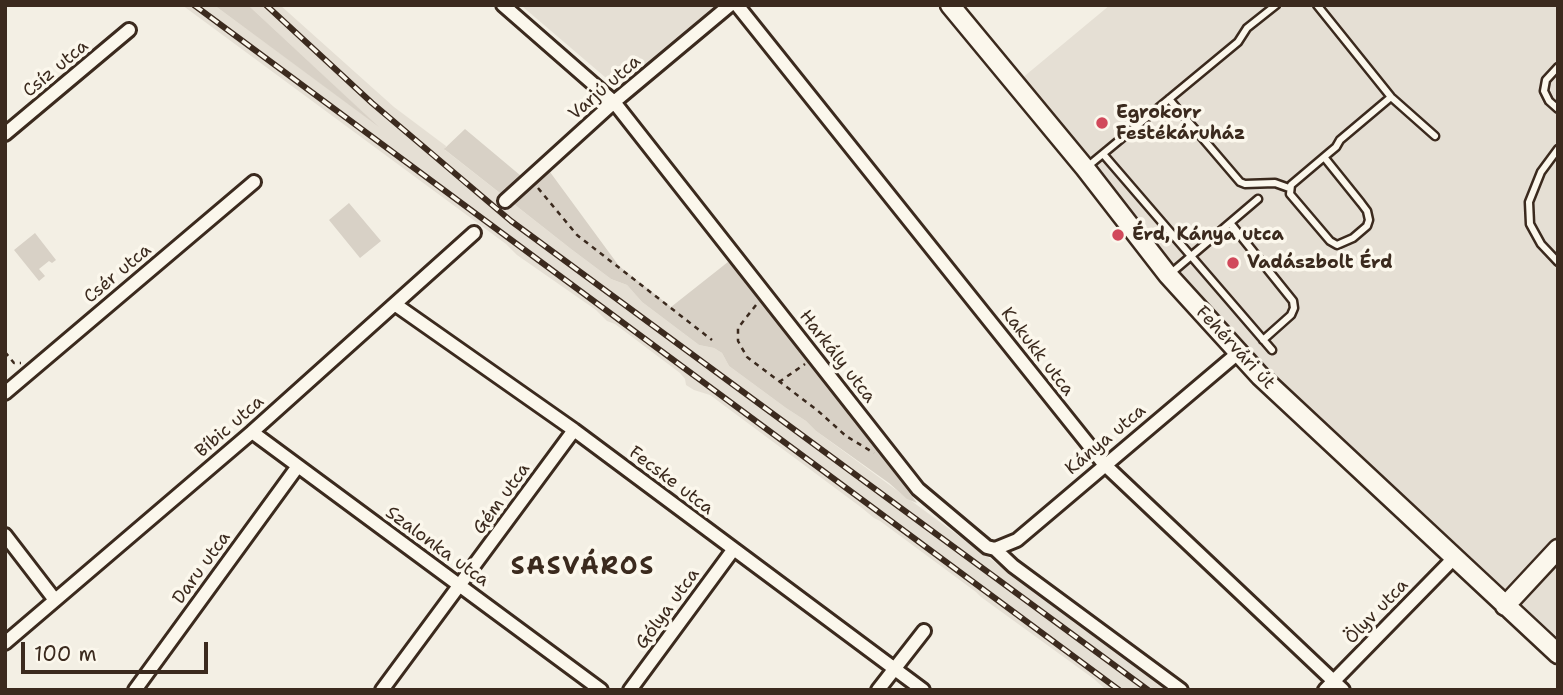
<!DOCTYPE html>
<html>
<head>
<meta charset="utf-8">
<style>
  body { margin:0 }
  #map { position:relative; width:1563px; height:695px; overflow:hidden; background:#f3efe4; font-family:"Shantell Sans",sans-serif }
  canvas { display:block }
  .frame { position:absolute; inset:0; border:7px solid #3b2a1e; pointer-events:none }
  .scale { position:absolute; left:21px; top:642px; width:187px; height:32px; box-sizing:border-box; border:4px solid #3b2a1e; border-top:0; padding-left:9px; font-size:21px; line-height:24px; white-space:nowrap; color:#3b2a1e; -webkit-text-stroke:5px #fbf7ec; paint-order:stroke }
</style>
</head>
<body>
<div id="map">
<canvas width="1563" height="695"></canvas>
<div class="frame"></div>
<div class="scale">100 m</div>
</div>
<script>
const ctx = document.querySelector('canvas').getContext('2d');
ctx.lineJoin = 'round';
function fillPath(path, color) {
  ctx.fillStyle = color;
  ctx.fill(path, 'evenodd');
}
function toPath(rows) {
  const path = new Path2D();
  for (const r of rows) {
    path.moveTo(r[0], r[1]);
    for (let i = 2; i < r.length; i += 2) path.lineTo(r[i], r[i + 1]);
  }
  return path;
}
function stroke(path, color, width, dash) {
  ctx.strokeStyle = color;
  ctx.lineWidth = width;
  ctx.lineCap = dash ? 'butt' : 'round';
  ctx.setLineDash(dash || []);
  ctx.stroke(path);
}
function write(font, color, halo, rows, align = 'center') {
  ctx.font = font + ' "Shantell Sans",sans-serif';
  ctx.lineWidth = 7;
  ctx.setLineDash([]);
  ctx.textBaseline = 'middle';
  ctx.strokeStyle = halo;
  ctx.fillStyle = color;
  for (const [text, x, y, turn = 0] of rows) {
    ctx.save();
    ctx.translate(x, y);
    ctx.rotate((+turn || 0) * Math.PI / 180);
    ctx.textAlign = isNaN(turn) ? turn : align;
    if (halo) ctx.strokeText(text, 0, 0);
    ctx.fillText(text, 0, 0);
    ctx.restore();
  }
}
const built = toPath([
  [182,5,214,5,372,121,248,5,280,5,394,107,446,146,445,150,571,249,611,279,627,285,642,302,699,345,714,348,722,353,729,366,786,408,806,421,816,431,1169,690,1105,689,1094,679,981,597,976,592,880,521,874,518,862,508,710,395,694,390,686,385,685,379,680,373,615,324,607,321,596,310,517,255,506,244],
  [524,5,723,5,619,89,523,7],
  [1110,5,1558,5,1558,643,1507,599,1244,349,1021,79]
]);
const green = toPath([
  [214,5,248,5,379,127],
  [465,129,533,186,550,172,619,266,671,307,733,258,917,503,907,499,889,483,816,431,806,421,786,408,729,366,722,353,714,348,699,345,642,302,627,285,611,279,571,249,444,149],
  [349,203,381,241,360,258,329,220],
  [35,233,56,260,52,263,49,261,39,269,45,276,39,281,14,250]
]);
const path = toPath([
  [538,188,577,235,712,340],
  [756,305,738,328,738,341,747,357,817,410,846,436,874,453],
  [5,352,14,363,21,363],
  [779,382,805,364]
]);
const lane = toPath([
  [1317,5,1391,97,1435,136],
  [1558,67,1546,80,1544,91,1549,101,1558,109],
  [1169,99,1240,182,1245,184,1275,183,1289,188],
  [1558,149,1541,172,1529,202,1530,224,1541,244,1558,262],
  [1103,154,1272,350],
  [1324,157,1361,203,1367,211,1369,220,1367,226,1353,238,1337,245,1330,241,1290,194,1291,185,1330,152,1336,147,1340,140,1391,97],
  [1087,167,1238,42,1247,28,1276,5],
  [1231,224,1293,301,1294,308,1291,315,1263,340],
  [1170,274,1258,199]
]);
const street = toPath([
  [503,5,614,102,918,489,987,547,995,549,1013,566,1181,690],
  [737,5,1104,464,1343,690],
  [5,134,129,30],
  [505,201,614,102,730,5],
  [396,305,574,430,923,690],
  [5,393,254,182],
  [252,432,601,690],
  [5,535,55,600],
  [995,549,1017,540,1238,353],
  [5,643,252,432,474,233],
  [135,690,298,466],
  [382,690,574,430],
  [630,690,733,550],
  [878,690,924,631],
  [1325,690,1454,558]
]);
const secondary = toPath([
  [950,5,1085,168,1168,275,1260,376,1558,654],
  [1505,606,1558,549]
]);
const rail = toPath([
  [194,5,1119,690],
  [266,5,372,103,511,221,1148,690]
]);
const markers = [
  [1102,123,7,"#d1495b"],
  [1118,235,7,"#d1495b"],
  [1233,263,7,"#d1495b"]
];
const streetNames = [
  ["Csíz utca",56,69,-40],
  ["Varjú utca",605,88,-41],
  ["Csér utca",118,274,-40],
  ["Fehérvári út",1235,348,47],
  ["Kakukk utca",1037,352,52],
  ["Harkály utca",837,357,52],
  ["Bíbic utca",230,427,-41],
  ["Kánya utca",1106,440,-40],
  ["Fecske utca",671,481,37],
  ["Gém utca",502,499,-54],
  ["Szalonka utca",437,547,36],
  ["Daru utca",202,568,-54],
  ["Gólya utca",668,609,-54],
  ["Ölyv utca",1377,612,-46]
];
const poiNames = [
  ["Egrokorr",1116,113],
  ["Festékáruház",1116,134],
  ["Érd, Kánya utca",1132,235],
  ["Vadászbolt Érd",1247,263]
];
const districtNames = [
  ["SASVÁROS",583,568]
];
fillPath(built, '#e5dfd4');
fillPath(green, '#d8d1c6');
stroke(lane, '#3b2a1e', 11);
stroke(street, '#3b2a1e', 18);
stroke(secondary, '#3b2a1e', 23);
stroke(path, '#3b2a1e', 2.5, [5, 5]);
stroke(lane, '#fbf7ec', 6);
stroke(street, '#fbf7ec', 12);
stroke(secondary, '#fbf7ec', 18);
stroke(rail, '#3b2a1e', 6);
stroke(rail, '#fbf7ec', 3.5, [10]);
for (const [x, y, r, color] of markers) {
  const dot = new Path2D();
  dot.arc(x, y, r, 0, 2 * Math.PI);
  ctx.fillStyle = color;
  ctx.fill(dot);
  stroke(dot, '#fbf7ec', 2.5);
}
write('18px', '#3b2a1e', '#fbf7ec', streetNames);
write('bold 18px', '#3b2a1e', '#fbf7ec', poiNames, 'left');
ctx.letterSpacing = '2px';
write('bold 24px', '#3b2a1e', '#fbf7ec', districtNames);
ctx.letterSpacing = '0px';
</script>
</body>
</html>
